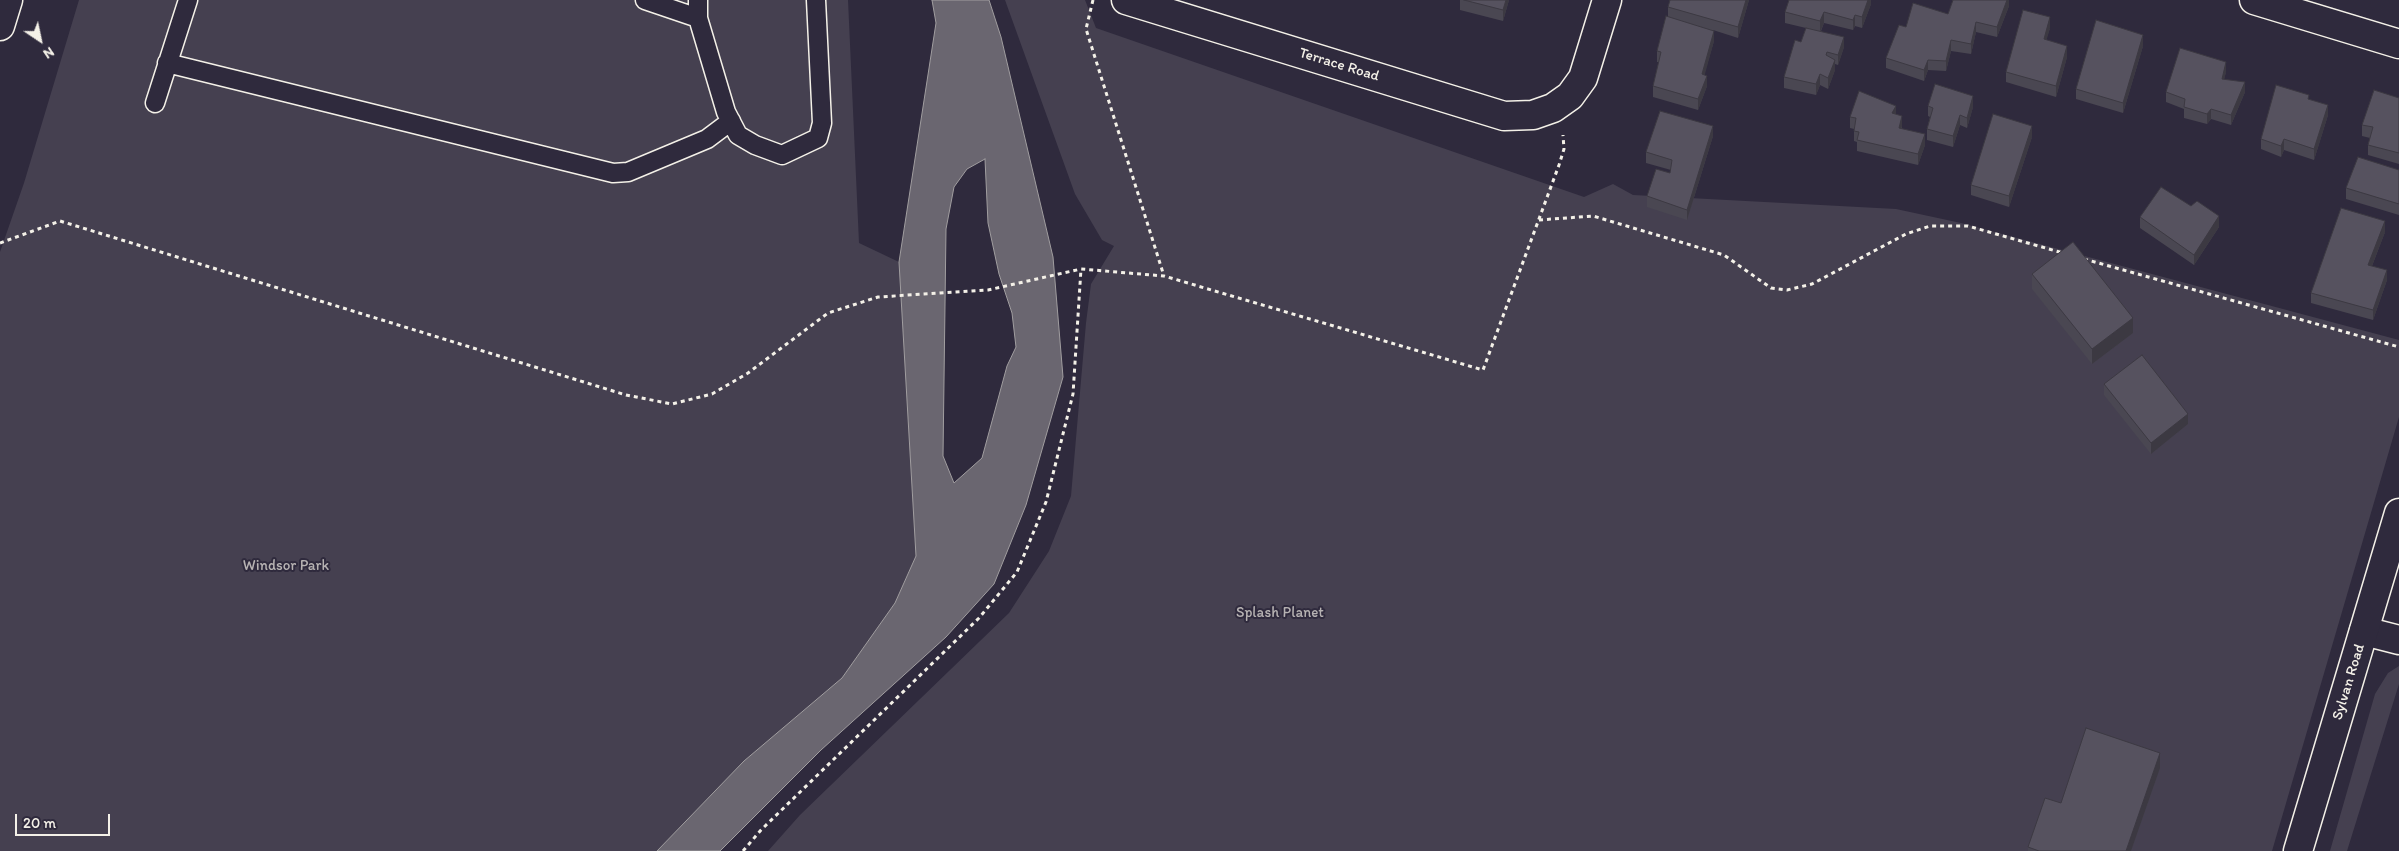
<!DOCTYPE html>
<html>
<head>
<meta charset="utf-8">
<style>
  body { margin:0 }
  #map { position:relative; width:2399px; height:851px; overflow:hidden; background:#2f2a3d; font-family:Itim,sans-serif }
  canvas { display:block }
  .north { position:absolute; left:15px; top:15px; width:50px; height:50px; -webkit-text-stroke:4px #2f2a3d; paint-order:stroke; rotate:146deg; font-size:14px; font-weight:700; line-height:20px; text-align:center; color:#f4f1e8 }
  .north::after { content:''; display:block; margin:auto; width:18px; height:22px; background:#f4f1e8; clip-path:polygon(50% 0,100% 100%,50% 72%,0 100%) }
  .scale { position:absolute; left:15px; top:814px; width:95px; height:22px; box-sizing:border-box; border:2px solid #f4f1e8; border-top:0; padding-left:6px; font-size:15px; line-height:18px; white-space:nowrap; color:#f4f1e8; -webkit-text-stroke:4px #2f2a3d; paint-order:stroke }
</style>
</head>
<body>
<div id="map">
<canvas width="2399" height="851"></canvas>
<div class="north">N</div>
<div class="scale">20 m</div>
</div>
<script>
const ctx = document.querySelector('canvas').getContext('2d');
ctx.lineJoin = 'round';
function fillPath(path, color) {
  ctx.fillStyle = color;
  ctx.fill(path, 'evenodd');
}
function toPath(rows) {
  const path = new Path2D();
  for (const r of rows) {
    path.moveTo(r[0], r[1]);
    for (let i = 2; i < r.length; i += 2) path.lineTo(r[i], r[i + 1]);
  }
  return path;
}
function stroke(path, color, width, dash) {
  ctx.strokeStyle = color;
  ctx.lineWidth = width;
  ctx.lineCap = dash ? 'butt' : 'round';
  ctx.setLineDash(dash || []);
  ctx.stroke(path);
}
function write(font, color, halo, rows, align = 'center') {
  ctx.font = font + ' Itim,sans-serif';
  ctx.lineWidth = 4;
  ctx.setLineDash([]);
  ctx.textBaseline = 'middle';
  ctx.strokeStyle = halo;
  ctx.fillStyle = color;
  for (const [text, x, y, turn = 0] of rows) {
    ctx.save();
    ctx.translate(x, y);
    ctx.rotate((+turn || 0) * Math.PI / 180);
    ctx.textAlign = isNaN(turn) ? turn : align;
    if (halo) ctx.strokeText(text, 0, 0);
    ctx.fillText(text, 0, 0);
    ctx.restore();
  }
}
const green = toPath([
  [79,0,848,0,859,243,899,262,916,556,895,603,842,678,744,761,657,851,0,851,0,252,24,183],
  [1005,0,1085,0,1096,28,1584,197,1613,184,1633,195,1896,209,1961,223,2399,340,2399,417,2272,851,768,851,800,815,1009,613,1049,551,1071,496,1086,323,1091,284,1114,246,1102,240,1075,194],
  [2399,666,2399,684,2347,851,2330,851,2375,694,2388,673]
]);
const water = toPath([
  [932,0,989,0,1001,37,1053,257,1063,377,1026,505,994,584,946,637,821,750,720,851,657,851,744,761,842,678,895,603,916,556,899,262,936,23,932,0],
  [985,159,988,223,999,274,1012,313,1016,347,1007,366,982,458,954,483,943,456,946,229,954,187,967,169,985,159]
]);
const path = toPath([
  [1093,0,1086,29,1164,276],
  [1539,220,1593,216,1724,255,1771,288,1787,290,1812,284,1906,234,1930,226,1968,226,2063,253],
  [0,243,60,221,626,395,672,404,712,394,748,373,828,313,878,297,988,290,1081,269],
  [2084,259,2399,347],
  [743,851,761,830,979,618,1017,572,1046,502,1073,394,1081,269,1164,276,1483,370,1559,165,1564,149,1563,135]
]);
const lane = toPath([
  [645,0,698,18],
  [698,0,698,18,726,112,738,135,755,145,782,155,818,138,822,123,816,0],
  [167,63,613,173,628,172,707,139,731,121],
  [155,103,188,0]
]);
const street = toPath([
  [1126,0,1504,116,1533,115,1553,108,1570,96,1583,78,1607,0],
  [2254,0,2399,44],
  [2364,631,2399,640]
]);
const secondary = toPath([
  [0,26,8,0],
  [2298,851,2399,513]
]);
const wall = toPath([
  [1460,0,1509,0,1503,21,1460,10],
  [1749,0,1738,38,1713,30,1714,41,1704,75,1707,86,1698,110,1653,97,1653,86,1659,62,1657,62,1657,51,1668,17,1668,7],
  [1871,0,1871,4,1862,28,1855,26,1853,30,1824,23,1821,31,1844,47,1838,65,1835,64,1835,70,1828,89,1820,85,1816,95,1784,88,1784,77,1801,42,1806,28,1785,23,1785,12],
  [2009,0,2009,6,1997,37,1976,32,1971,54,1951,51,1946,71,1928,70,1924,81,1886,68,1886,58,1906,27,1948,14],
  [2050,28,2046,40,2067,57,2056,97,2006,82,2006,72],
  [2143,46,2123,113,2076,99,2076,89],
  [2226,72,2224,79,2245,92,2231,125,2211,119,2207,124,2184,118,2184,109,2166,102,2166,92],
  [2399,98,2399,164,2368,155,2368,145,2370,138,2362,136,2362,125],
  [2309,100,2328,115,2314,160,2284,150,2281,157,2261,149,2261,139],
  [1928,106,1973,107,1967,128,1960,125,1953,147,1927,140,1927,129,1930,117,1928,116],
  [1896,114,1902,126,1902,129,1925,145,1918,165,1857,151,1857,142,1854,141,1854,129,1850,128,1850,117],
  [1713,136,1687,220,1647,207,1647,196,1670,173,1671,170,1646,163,1646,152],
  [2032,137,2009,207,1971,195,1971,185],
  [2399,170,2399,215,2346,199,2346,188],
  [2140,217,2219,227,2194,265,2140,228],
  [2385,232,2372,266,2387,280,2373,320,2311,303,2311,293],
  [2032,274,2133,333,2092,364,2032,289],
  [2104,384,2188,424,2151,454,2104,395],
  [2160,768,2131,851,2028,851,2028,847,2061,803]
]);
const shadedWall = toPath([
  [1506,0,1509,0,1503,21,1503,10],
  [1746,0,1749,0,1738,38,1738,27],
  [1868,0,1871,0,1871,4,1862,28,1862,17],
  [2007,0,2009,0,2009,6,1997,37,1997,27],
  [1824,12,1824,23,1820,32,1820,21],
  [1855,15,1855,26,1853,30,1853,20],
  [2050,17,2050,28,2044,49,2044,39],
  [1976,22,1976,32,1971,54,1971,44],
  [1714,31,1714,41,1702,85,1702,74],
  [2143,35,2143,46,2123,113,2123,103],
  [1844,37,1844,47,1838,65,1838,55],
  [1951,40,1951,51,1946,71,1946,61],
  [2067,46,2067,57,2056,97,2056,86],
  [1835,60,1835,70,1828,89,1828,78],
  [1928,60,1928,70,1924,81,1924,70],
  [2226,62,2226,72,2222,89,2222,79],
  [1820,74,1820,85,1816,95,1816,84],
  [1707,76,1707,86,1698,110,1698,99],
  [2245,82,2245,92,2231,125,2231,115],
  [1973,96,1973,107,1967,128,1967,118],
  [2328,105,2328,115,2314,160,2314,149],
  [1896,106,1896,116,1892,113],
  [2211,109,2211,119,2207,124,2207,114],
  [1960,115,1960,125,1953,147,1953,136],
  [1902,116,1902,126,1899,139,1899,128],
  [1713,126,1713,136,1687,220,1687,210],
  [2032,126,2032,137,2009,207,2009,196],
  [1925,134,1925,145,1918,165,1918,154],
  [2284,139,2284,150,2281,157,2281,146],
  [2219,216,2219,227,2194,265,2194,255],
  [2385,221,2385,232,2368,276,2368,265],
  [2387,270,2387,280,2373,320,2373,310],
  [2133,318,2133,333,2092,364,2092,349],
  [2188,414,2188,424,2151,454,2151,443],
  [2160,753,2160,768,2131,851,2126,851]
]);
const building = toPath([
  [1464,0,1506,0,1503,10,1464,0],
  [1670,0,1746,0,1738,27,1668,7,1670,0],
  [1789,0,1868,0,1862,17,1855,15,1853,20,1824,12,1820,21,1785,12,1789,0],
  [1953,0,2007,0,1997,27,1976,22,1971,44,1951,40,1946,61,1928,60,1924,70,1886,58,1899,25,1906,27,1913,3,1948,14,1953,0],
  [2023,10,2050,17,2044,39,2067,46,2056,86,2006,72,2023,10],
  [1666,16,1714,31,1702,74,1707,76,1698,99,1653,86,1661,52,1657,51,1666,16],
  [2096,20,2143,35,2123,103,2076,89,2096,20],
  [1806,28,1844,37,1838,55,1827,52,1826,55,1835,60,1828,78,1820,74,1816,84,1784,77,1795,40,1801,42,1806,28],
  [2180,48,2226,62,2222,79,2245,82,2231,115,2211,109,2207,114,2184,107,2185,99,2166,92,2180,48],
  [1935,84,1973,96,1967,118,1960,115,1953,136,1927,129,1933,108,1928,106,1935,84],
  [2276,85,2309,95,2308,99,2328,105,2314,149,2284,139,2281,146,2261,139,2276,85],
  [2374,90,2399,98,2399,153,2368,145,2373,127,2362,125,2374,90],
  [1859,91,1896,106,1892,113,1902,116,1899,128,1925,134,1918,154,1857,140,1859,132,1854,131,1856,118,1850,117,1859,91],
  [1660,111,1713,126,1687,210,1647,196,1656,169,1670,173,1672,160,1646,152,1660,111],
  [1993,114,2032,126,2009,196,1971,185,1993,114],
  [2358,157,2399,170,2399,204,2346,188,2358,157],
  [2161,187,2191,206,2197,201,2219,216,2194,255,2140,217,2161,187],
  [2341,208,2385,221,2368,265,2387,270,2373,310,2311,293,2341,208],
  [2073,242,2133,318,2092,349,2032,274,2073,242],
  [2142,355,2188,414,2151,443,2104,384,2142,355],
  [2086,728,2160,753,2126,851,2039,851,2028,847,2045,798,2061,803,2086,728]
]);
const streetNames = [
  ["Terrace Road",1339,65,17],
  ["Sylvan Road",2349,682,-73]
];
const parkNames = [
  ["Windsor Park",286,566],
  ["Splash Planet",1280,613]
];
fillPath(green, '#454050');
fillPath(water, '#6a6670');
stroke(water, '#a19ea0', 1);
stroke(lane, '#f4f1e8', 21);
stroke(street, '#f4f1e8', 31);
stroke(secondary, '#f4f1e8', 31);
stroke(path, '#f4f1e8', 3, [4, 4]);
stroke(lane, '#2f2a3d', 18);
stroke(street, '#2f2a3d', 28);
stroke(secondary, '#2f2a3d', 28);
fillPath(wall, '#4a4752');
fillPath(shadedWall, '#3c3942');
fillPath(building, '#56525f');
stroke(building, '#3c3942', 1);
write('15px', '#f4f1e8', '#2f2a3d', streetNames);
write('15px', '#b7b3b3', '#2f2a3d', parkNames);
</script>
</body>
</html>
